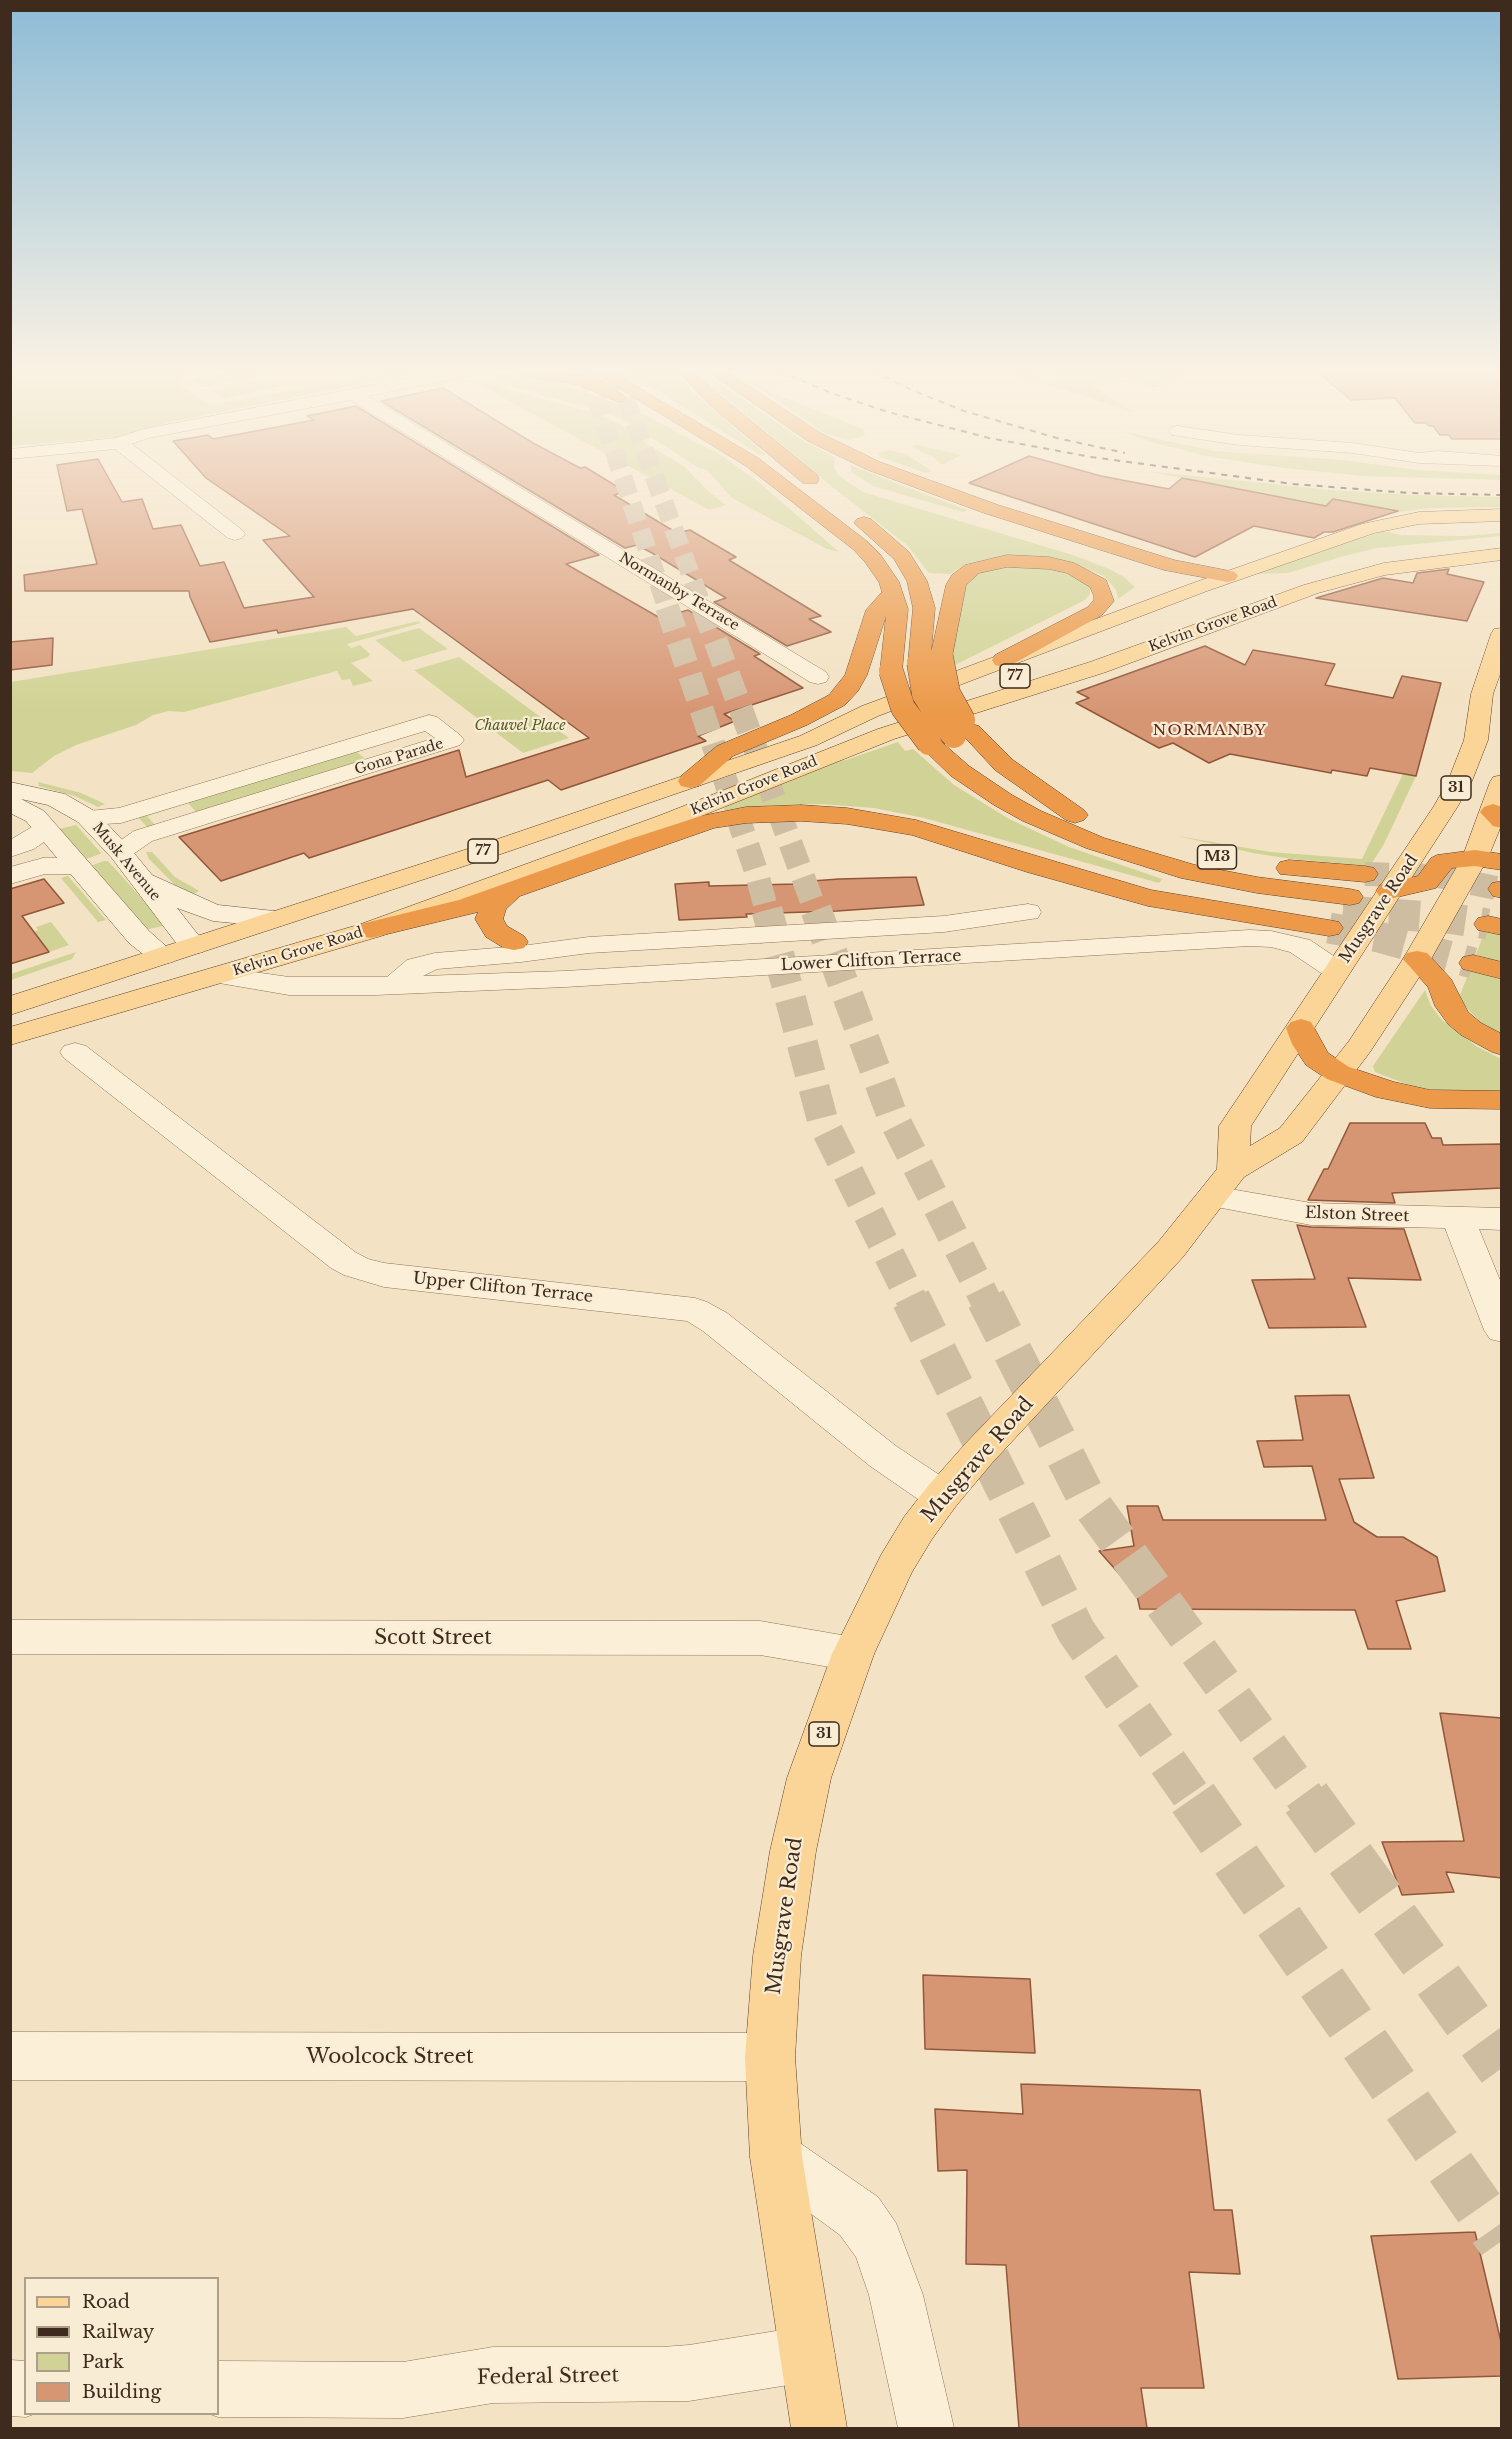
<!DOCTYPE html>
<html>
<head>
<meta charset="utf-8">
<style>
  body { margin:0 }
  #map { position:relative; width:1512px; height:2439px; overflow:hidden; background:#f3e2c3; font-family:"Libre Baskerville",serif }
  canvas { display:block }
  .frame { position:absolute; inset:0; border:12px solid #3e2b1d; pointer-events:none }
  .legend { position:absolute; left:24px; top:2277px; width:195px; height:138px; box-sizing:border-box; background:#f9ecd4; border:2px solid #ae9f8b; margin:0; padding:8px 10px; list-style:none; font-size:18px; color:#3e2b1d }
  .legend li { display:flex; align-items:center; gap:12px; height:30px }
  .legend b { width:30px; border:2px solid #ae9f8b }
</style>
</head>
<body>
<div id="map">
<canvas width="1512" height="2439"></canvas>
<div class="frame"></div>
<ul class="legend">
<li><b style="height:8px;background:#fad597"></b>Road</li>
<li><b style="height:8px;background:#3e2b1d"></b>Railway</li>
<li><b style="height:16px;background:#d0d395"></b>Park</li>
<li><b style="height:16px;background:#d69674"></b>Building</li>
</ul>
</div>
<script>
const ctx = document.querySelector('canvas').getContext('2d');
ctx.lineJoin = 'round';
function fillPath(path, color) {
  ctx.fillStyle = color;
  ctx.fill(path, 'evenodd');
}
function toPath(rows) {
  const path = new Path2D();
  for (const r of rows) {
    path.moveTo(r[0], r[1]);
    for (let i = 2; i < r.length; i += 2) path.lineTo(r[i], r[i + 1]);
  }
  return path;
}
function stroke(path, color, width, dash) {
  ctx.strokeStyle = color;
  ctx.lineWidth = width;
  ctx.lineCap = dash ? 'butt' : 'round';
  ctx.setLineDash(dash || []);
  ctx.stroke(path);
}
function write(font, color, halo, rows, align = 'center') {
  ctx.font = font + ' "Libre Baskerville",serif';
  ctx.lineWidth = 4.5;
  ctx.setLineDash([]);
  ctx.textBaseline = 'middle';
  ctx.strokeStyle = halo;
  ctx.fillStyle = color;
  for (const [text, x, y, turn = 0] of rows) {
    ctx.save();
    ctx.translate(x, y);
    ctx.rotate((+turn || 0) * Math.PI / 180);
    ctx.textAlign = isNaN(turn) ? turn : align;
    if (halo) ctx.strokeText(text, 0, 0);
    ctx.fillText(text, 0, 0);
    ctx.restore();
  }
}
const green = toPath([
  [10,371,191,371,175,382,208,404,219,404,391,371,429,371,170,422,120,437,11,446],
  [233,371,253,371,260,375,204,387,192,380],
  [626,371,674,371,696,395,766,455,762,456],
  [1006,371,1022,371,1049,380,1060,376,1045,371,1189,371,1155,388,1128,376,1090,385,1133,412],
  [490,373,533,375,636,410,724,457,761,484,839,552,827,549,732,498,707,470,699,468,622,419,594,409,537,394,536,392,515,388],
  [480,378,509,390,588,411,615,421,650,446,684,466,710,493,726,505,709,510,471,380],
  [267,379,280,386,223,399,211,391],
  [714,379,799,438,835,458,834,467,838,475,863,492,1073,555,1109,569,1124,577,1135,587,1118,599,1116,590,1104,576,1070,562,1045,558,989,559,965,564,950,574,929,573,907,545,831,486,705,380],
  [745,379,773,393,863,429,865,436,849,440,826,434],
  [1121,431,1214,451,1343,460,1418,470,1501,475,1501,480,1364,476,1284,468,1206,456,1151,442],
  [918,445,961,455,942,465,933,457,910,446],
  [890,450,906,454,932,471,926,473,880,457,879,453],
  [851,465,895,483,967,510,963,512,873,486,851,472],
  [1146,471,1331,490,1410,495,1501,497,1501,507,1432,508,1382,514,1364,505,1333,499,1326,506],
  [1382,531,1402,535,1465,536,1501,533,1501,536,1377,548,1337,558,1288,573,1255,574],
  [1022,564,1068,572,1090,585,1090,594,1085,600,951,667,950,657,965,585,973,576,988,569],
  [418,621,421,623,347,644,351,648,360,645,370,654,368,657,351,663,373,681,353,686,350,679,342,680,337,671,184,712,169,711,153,715,136,725,76,745,54,756,32,773,11,771,11,682,346,627,356,636],
  [419,628,448,649,403,662,375,640],
  [459,657,569,738,523,753,414,670],
  [898,742,905,751,913,749,954,785,1009,819,1069,847,1162,879,1159,883,924,818,874,808,821,804,774,805,727,811,723,809,740,798,817,765,846,760],
  [352,748,370,763,151,831,135,814],
  [188,803,196,812,155,825,147,816],
  [1403,774,1416,776,1384,844,1370,866,1292,859,1253,853,1178,836,1270,852,1362,859],
  [38,782,81,793,105,804,98,807,75,796,39,786],
  [76,825,101,853,100,854,86,859,59,829],
  [146,852,152,852,175,877,199,891,192,895,177,887,149,859],
  [104,861,108,861,164,923,163,926,144,930,90,866],
  [68,876,106,920,98,922,61,878],
  [51,922,69,945,49,952,34,932,38,930,36,927],
  [1485,930,1501,934,1501,963,1476,955],
  [76,952,72,959,11,980,11,974],
  [1470,970,1501,980,1501,1037,1483,1025,1464,1005,1460,995],
  [1425,990,1431,1006,1442,1020,1476,1046,1501,1059,1501,1092,1456,1093,1428,1089,1406,1084,1375,1072,1373,1066]
]);
const building = toPath([
  [1316,371,1502,371,1502,439,1452,439,1449,435,1440,435,1433,426,1429,426,1426,423,1415,423,1395,398,1351,400,1316,371],
  [443,388,533,443,580,468,585,467,626,492,614,495,677,533,690,530,736,557,729,560,821,616,809,619,831,632,787,646,714,602,726,598,652,553,637,545,625,548,381,401,443,388],
  [356,406,599,555,566,564,660,618,688,610,760,654,754,656,803,688,724,714,735,721,698,736,706,741,561,790,548,780,309,858,304,853,221,881,179,837,459,750,466,777,589,738,413,609,278,633,277,630,210,642,190,597,189,591,25,591,24,575,97,564,82,509,67,511,57,465,98,459,122,502,142,499,153,529,181,525,200,566,224,562,244,608,314,597,263,540,290,536,206,478,173,441,208,435,213,439,314,420,307,416,356,406],
  [1029,456,1101,476,1169,489,1182,478,1326,506,1333,499,1398,511,1333,532,1324,532,1314,538,1254,526,1195,557,969,483,1029,456],
  [1449,569,1447,574,1484,582,1467,621,1316,598,1383,578,1413,583,1417,573,1449,569],
  [53,638,52,665,10,670,10,642,53,638],
  [1205,646,1245,665,1253,650,1335,664,1325,685,1393,698,1402,676,1441,683,1416,776,1370,768,1367,776,1332,770,1331,773,1230,754,1209,763,1173,743,1159,748,1076,703,1089,698,1077,692,1205,646],
  [916,877,924,905,837,911,746,914,747,917,679,920,675,884,709,882,709,886,798,884,798,882,839,879,916,877],
  [44,879,64,903,22,916,49,952,10,964,10,889,44,879],
  [1350,1123,1425,1123,1432,1138,1441,1138,1443,1145,1502,1144,1502,1188,1392,1193,1395,1203,1308,1200,1324,1169,1328,1169,1350,1123],
  [1297,1225,1311,1227,1404,1229,1421,1280,1348,1278,1366,1327,1269,1328,1252,1280,1315,1279,1297,1225],
  [1349,1395,1374,1478,1339,1479,1354,1522,1377,1537,1403,1537,1437,1557,1445,1591,1396,1601,1411,1649,1368,1649,1355,1610,1140,1609,1133,1578,1122,1577,1099,1551,1134,1546,1127,1506,1158,1506,1163,1520,1326,1520,1312,1466,1264,1467,1257,1441,1303,1440,1295,1396,1349,1395],
  [1440,1713,1502,1718,1502,1878,1446,1872,1454,1892,1402,1895,1382,1842,1464,1841,1440,1713],
  [923,1975,1030,1979,1035,2053,925,2049,923,1975],
  [1021,2084,1200,2090,1214,2210,1232,2210,1240,2274,1189,2272,1204,2388,1141,2388,1147,2428,1019,2428,1006,2265,966,2264,967,2170,938,2171,935,2109,1023,2114,1021,2084],
  [1475,2232,1502,2346,1502,2376,1398,2379,1371,2236,1475,2232]
]);
const highwayTunnelFar4 = toPath([
  [587,371,667,608],
  [615,371,703,608]
]);
const highwayTunnelFar3 = toPath([
  [667,607,757,874,767,912],
  [703,607,816,912],
  [1365,874,1439,876,1501,889],
  [1343,911,1354,912]
]);
const highwayTunnelFar2 = toPath([
  [767,910,823,1122,912,1301],
  [816,910,892,1115,986,1301],
  [1343,911,1447,918,1488,924],
  [1329,928,1379,937,1473,963]
]);
const highwayTunnelFar1 = toPath([
  [911,1299,1076,1631,1194,1800],
  [986,1299,1086,1497,1307,1800]
]);
const highwayTunnel = toPath([
  [1193,1798,1502,2241],
  [1306,1798,1502,2068]
]);
const street = toPath([
  [445,371,478,371,470,376,368,396,826,672,829,677,826,682,818,684,810,682,351,400,148,438,132,444,242,530,245,534,242,538,235,540,228,538,115,449,10,459,10,449,116,438,144,429,445,371],
  [1178,426,1239,435,1353,443,1419,453,1438,451,1502,456,1502,466,1419,463,1353,453,1239,445,1172,435,1169,431,1172,427,1178,426],
  [429,715,437,717,460,735,464,740,460,745,152,841,129,857,120,860,111,857,107,852,111,847,134,831,435,738,425,731,121,823,87,825,78,822,74,817,78,812,119,808,429,715],
  [46,821,55,824,59,829,55,834,34,849,10,857,10,840,37,824,46,821],
  [43,858,77,858,86,860,90,866,86,872,77,874,45,874,10,884,10,867,43,858],
  [1028,904,1038,906,1041,912,1038,918,944,932,589,953,521,962,437,969,423,976,565,971,1249,930,1271,931,1310,940,1347,965,1351,971,1347,977,1337,979,1327,977,1290,952,1271,947,1249,946,565,987,375,995,289,995,219,983,209,981,205,975,209,969,219,967,289,977,387,977,407,960,435,953,521,946,589,937,944,916,1028,904],
  [75,1043,86,1046,355,1252,368,1259,384,1263,695,1298,707,1302,727,1313,896,1446,956,1486,961,1496,956,1506,942,1511,928,1506,870,1466,703,1331,687,1321,384,1287,344,1275,331,1268,64,1058,60,1052,64,1046,75,1043],
  [1213,1186,1311,1203,1502,1208,1502,1230,1479,1229,1502,1285,1502,1342,1490,1339,1484,1330,1445,1228,1311,1225,1201,1204,1197,1197,1201,1190,1213,1186],
  [10,1620,760,1621,853,1637,868,1642,874,1654,868,1666,853,1671,760,1655,10,1654,10,1620],
  [10,2032,770,2033,787,2040,795,2057,787,2074,770,2081,10,2080,10,2032],
  [776,2131,794,2139,878,2197,896,2223,923,2295,954,2428,898,2428,869,2295,856,2257,840,2235,758,2175,750,2157,758,2139,776,2131],
  [807,2326,827,2334,835,2354,827,2374,807,2382,689,2401,493,2403,403,2418,218,2417,210,2414,218,2414,218,2361,403,2362,493,2347,662,2347,689,2345,807,2326],
  [10,2360,26,2361,26,2414,34,2414,26,2417,10,2416,10,2360]
]);
const secondary = toPath([
  [10,782,65,794,96,812,129,847,152,875,218,905,274,911,284,913,288,919,284,925,274,927,213,921,177,908,207,946,203,952,193,954,183,952,111,857,78,822,48,805,21,799,44,811,149,931,177,956,173,962,163,964,153,962,129,943,26,821,10,813,10,782]
]);
const primary = toPath([
  [1502,509,1502,521,1419,524,1374,533,1207,591,878,716,817,745,501,854,10,1015,10,996,483,844,800,736,862,706,1193,583,1362,524,1419,512,1502,509],
  [1502,548,1502,560,1385,575,1318,593,1106,672,894,739,679,825,381,936,10,1045,10,1027,361,924,661,815,878,729,1090,662,1304,585,1384,563,1502,548],
  [1502,628,1502,669,1493,694,1488,740,1472,781,1458,806,1251,1126,1250,1146,1280,1128,1349,1041,1403,959,1462,858,1490,782,1493,777,1502,775,1502,822,1499,831,1488,858,1431,959,1370,1052,1302,1142,1244,1177,1183,1257,992,1463,956,1506,932,1539,912,1572,874,1654,831,1778,816,1851,801,1956,795,2057,802,2157,847,2428,791,2428,750,2157,745,2057,753,1956,770,1851,787,1778,832,1654,881,1555,904,1517,928,1486,966,1443,1159,1241,1217,1169,1219,1126,1434,806,1448,781,1464,740,1471,694,1491,634,1494,629,1502,628]
]);
const highway = toPath([
  [517,371,555,371,582,375,603,381,626,397,624,401,618,402,579,385,525,376,517,371],
  [591,371,610,371,758,458,868,542,880,554,899,582,908,609,902,671,899,676,891,678,883,676,880,671,886,616,867,675,858,691,845,705,807,725,733,756,699,786,690,788,681,786,678,781,681,776,717,746,791,715,829,695,845,675,866,610,882,592,879,582,865,562,854,550,746,466,591,371],
  [677,371,694,371,723,398,817,475,819,479,817,483,803,483,711,406,677,371],
  [707,371,726,371,820,433,880,462,998,505,1174,560,1235,572,1238,576,1235,580,1228,582,1164,570,984,513,868,470,808,441,707,371],
  [864,517,871,519,909,552,927,581,935,608,931,653,946,585,952,575,965,565,1007,555,1049,557,1074,563,1106,580,1114,601,1102,615,1011,665,1003,667,995,665,992,660,995,655,1088,607,1094,600,1094,596,1090,587,1067,573,1049,569,1007,567,979,573,966,585,952,657,949,662,941,664,933,662,930,658,927,668,919,670,911,668,908,663,913,608,907,581,894,559,854,523,857,519,864,517],
  [971,724,979,726,1013,760,1084,810,1088,815,1084,820,1075,823,1066,820,995,770,959,731,963,726,971,724],
  [929,736,937,738,969,766,1012,795,1041,811,1104,838,1195,865,1257,877,1350,889,1359,891,1363,897,1359,903,1350,905,1257,893,1181,878,1086,848,1023,821,994,805,951,776,917,743,921,738,929,736],
  [1493,804,1502,807,1502,828,1493,826,1480,812,1484,807,1493,804],
  [801,805,847,808,916,820,1151,890,1329,920,1339,922,1343,928,1339,934,1329,936,1148,906,1027,872,912,835,847,824,801,821,746,823,714,828,520,896,506,909,503,919,507,926,524,936,528,942,524,948,514,950,504,948,486,937,475,919,478,912,371,938,361,936,357,930,361,924,459,900,627,840,701,816,746,807,801,805],
  [1475,850,1502,854,1502,870,1475,866,1452,868,1436,888,1389,899,1380,897,1376,891,1380,885,1418,876,1431,858,1437,855,1475,850],
  [1289,860,1365,866,1374,868,1378,874,1374,880,1365,882,1280,874,1276,868,1280,862,1289,860],
  [1502,881,1502,898,1493,896,1488,889,1492,883,1502,881],
  [1488,916,1502,919,1502,935,1478,930,1474,924,1478,918,1488,916],
  [1417,951,1427,953,1451,979,1468,1012,1481,1023,1502,1034,1502,1055,1492,1052,1461,1035,1448,1024,1435,1006,1428,987,1403,959,1407,953,1417,951],
  [1473,955,1502,962,1502,979,1463,969,1459,963,1463,957,1473,955],
  [1301,1019,1311,1022,1328,1053,1349,1067,1394,1082,1430,1090,1502,1091,1502,1109,1430,1108,1376,1097,1327,1079,1306,1065,1292,1044,1286,1028,1291,1022,1301,1019]
]);
const rail = toPath([
  [779,371,831,393,888,412,989,438,1091,457,1293,484,1409,493,1502,495],
  [873,371,914,391,964,411,1057,438,1125,453]
]);
const highwayBridge = toPath([
  [941,657,948,693,963,720],
  [919,663,924,694,941,721,954,736],
  [891,671,903,708,929,743]
]);
const farStreetnames = [
  ["Normanby Terrace",679,592,31],
  ["Kelvin Grove Road",1213,625,-20],
  ["Gona Parade",399,757,-17],
  ["Kelvin Grove Road",754,786,-22],
  ["Musk Avenue",126,862,50],
  ["Kelvin Grove Road",298,952,-17]
];
const farParknames = [
  ["Chauvel Place",520,726]
];
const shields = [
  [1015,676,30],
  [1456,788,30],
  [483,851,30],
  [1217,857,39],
  [824,1734,30]
];
const shieldNames = [
  ["77",1015,676],
  ["31",1456,788],
  ["77",483,851],
  ["M3",1217,857],
  ["31",824,1734]
];
const farNeighbourhoodnames = [
  ["NORMANBY",1210,731]
];
const streetNames = [
  ["Musgrave Road",1379,909,-56],
  ["Lower Clifton Terrace",871,961,-3],
  ["Elston Street",1357,1215,2],
  ["Upper Clifton Terrace",503,1288,6]
];
const nearStreetnames = [
  ["Musgrave Road",978,1460,-49],
  ["Scott Street",433,1638],
  ["Musgrave Road",785,1916,-82],
  ["Woolcock Street",390,2057],
  ["Federal Street",548,2377,-1]
];
fillPath(green, '#d0d395');
fillPath(building, '#d69674');
stroke(building, '#92573a', 1.5);
stroke(highwayTunnelFar4, '#cfbda2', 19, [19, 9]);
stroke(highwayTunnelFar3, '#cfbda2', 24, [24, 12]);
stroke(highwayTunnelFar2, '#cfbda2', 31, [31, 15]);
stroke(highwayTunnelFar1, '#cfbda2', 39, [39, 20]);
stroke(highwayTunnel, '#cfbda2', 50, [50, 25]);
stroke(street, '#907257', 1);
stroke(secondary, '#72523a', 1);
stroke(primary, '#5d402c', 1);
stroke(highway, '#5d402c', 1);
fillPath(street, '#fcefd8');
fillPath(secondary, '#fcefd8');
fillPath(primary, '#fad597');
fillPath(highway, '#ec9a4a');
stroke(rail, '#3e2b1d', 2, [6, 6]);
stroke(highwayBridge, '#5d402c', 25, []);
stroke(highwayBridge, '#ec9a4a', 24);
const sky = ctx.createLinearGradient(0, 0, 0, 712);
sky.addColorStop(0, '#8dbbd6');
sky.addColorStop(0.52, '#faf2e4');
sky.addColorStop(1, '#faf2e400');
ctx.fillStyle = sky;
ctx.fillRect(0, 0, 1512, 712);
write('14px', '#3e2b1d', '#f9ecd4', farStreetnames);
write('italic 14px', '#525d21', '#f9ecd4', farParknames);
for (const [x, y, w] of shields) {
  const box = new Path2D();
  box.roundRect(x - w / 2, y - 12, w, 24, 4.5);
  ctx.fillStyle = '#f9ecd4';
  ctx.fill(box);
  stroke(box, '#3e2b1d', 1.5);
}
write('bold 15px', '#3e2b1d', null, shieldNames);
ctx.letterSpacing = '1.5px';
write('15px', '#702417', '#f9ecd4', farNeighbourhoodnames);
ctx.letterSpacing = '0px';
write('16px', '#3e2b1d', '#f9ecd4', streetNames);
write('20px', '#3e2b1d', '#f9ecd4', nearStreetnames);
</script>
</body>
</html>
